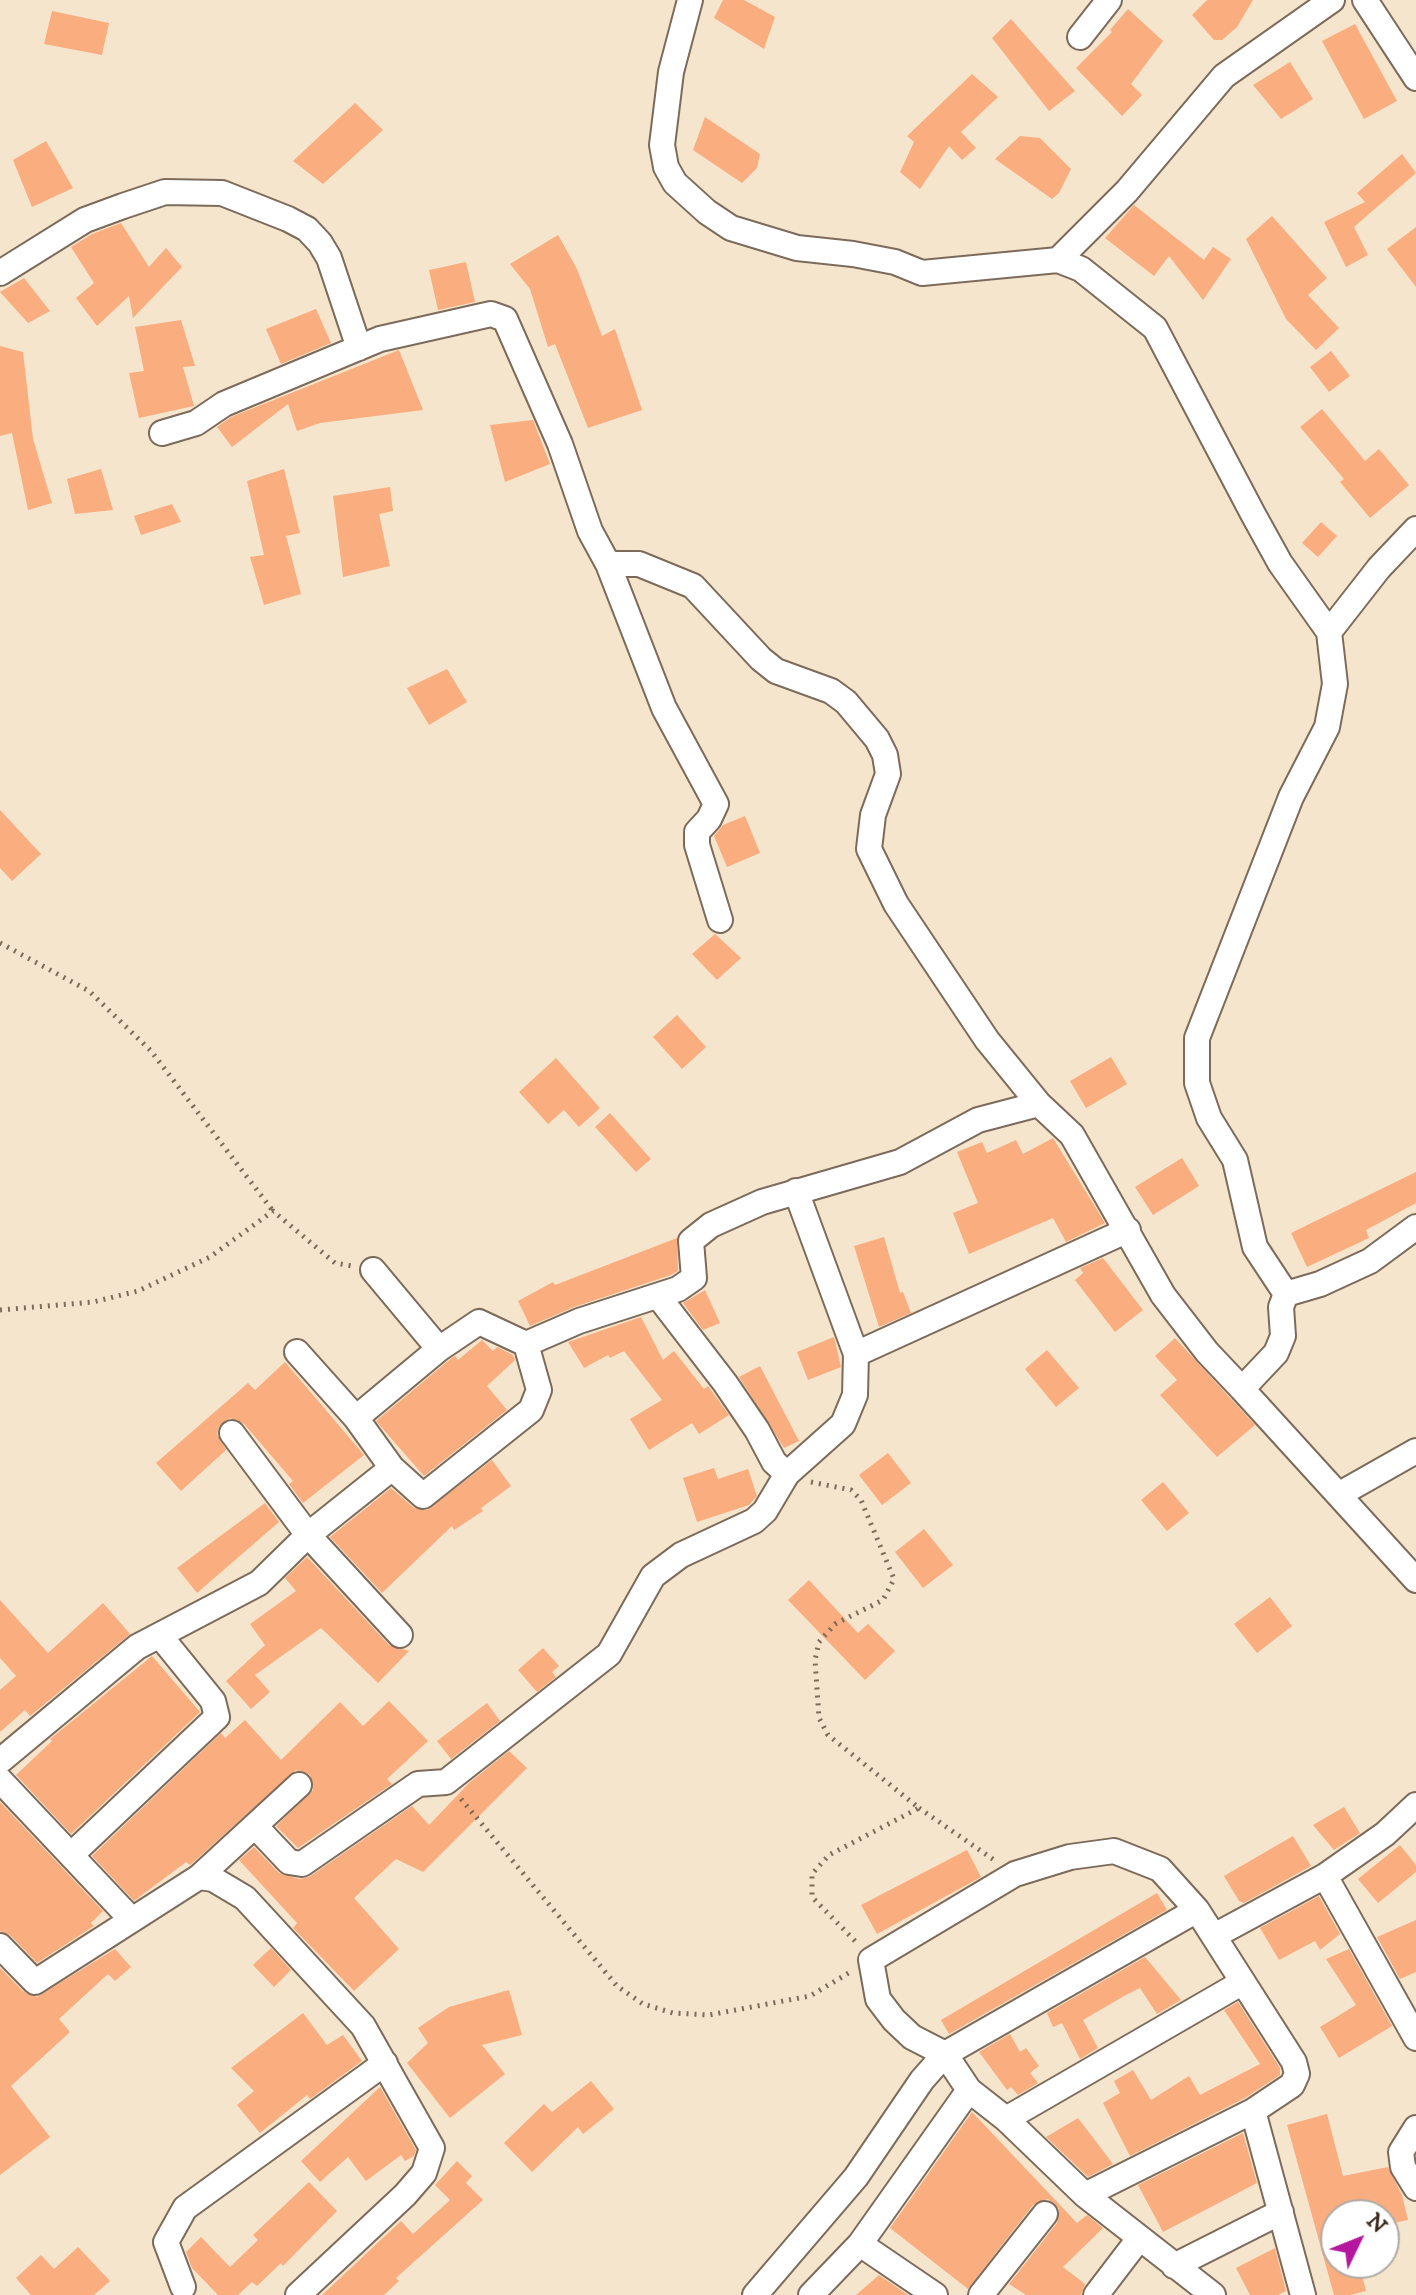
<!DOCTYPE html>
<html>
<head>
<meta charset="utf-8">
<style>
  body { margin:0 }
  #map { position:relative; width:1416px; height:2295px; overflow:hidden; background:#f5e5cd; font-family:"IM FELL DW Pica",serif }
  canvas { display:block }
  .north { position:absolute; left:1320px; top:2199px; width:80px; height:80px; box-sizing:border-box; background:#fff; border:2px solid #b1aaa5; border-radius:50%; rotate:47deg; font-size:22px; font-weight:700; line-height:32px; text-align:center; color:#3b2a1e }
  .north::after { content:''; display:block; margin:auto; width:28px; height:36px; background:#b5179e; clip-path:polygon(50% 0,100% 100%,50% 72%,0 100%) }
</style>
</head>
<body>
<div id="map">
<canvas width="1416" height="2295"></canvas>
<div class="north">N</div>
</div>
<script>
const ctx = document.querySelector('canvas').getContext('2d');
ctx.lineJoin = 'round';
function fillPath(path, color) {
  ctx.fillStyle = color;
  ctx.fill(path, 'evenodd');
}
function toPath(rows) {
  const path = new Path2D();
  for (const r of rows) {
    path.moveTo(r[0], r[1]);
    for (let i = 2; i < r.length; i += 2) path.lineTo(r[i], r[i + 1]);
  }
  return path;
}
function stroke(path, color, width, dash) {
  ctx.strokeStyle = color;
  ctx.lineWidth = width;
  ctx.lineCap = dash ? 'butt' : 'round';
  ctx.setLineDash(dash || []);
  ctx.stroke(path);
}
const building = toPath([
  [723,0,744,0,775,17,764,49,714,18],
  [1207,0,1253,0,1237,27,1222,40,1214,40,1192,15],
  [1128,9,1163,41,1131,84,1142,95,1122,116,1076,68,1112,32,1110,30],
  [52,11,109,23,102,55,44,44],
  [1011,19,1075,91,1049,111,992,38],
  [1355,24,1397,101,1364,119,1322,41],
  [1290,62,1313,99,1281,119,1253,85],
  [972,74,998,97,961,132,976,148,962,160,949,146,920,189,900,172,914,142,907,136],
  [355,103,383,130,323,184,293,161],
  [705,117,760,154,757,168,742,183,693,150],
  [1020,136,1040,138,1071,169,1059,193,1052,199,995,159],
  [46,141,73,188,32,207,13,160],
  [1402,154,1416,173,1354,227,1368,255,1346,267,1324,222,1365,202,1357,193],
  [1134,205,1204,260,1213,247,1231,259,1203,300,1169,256,1154,276,1105,238],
  [1272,216,1327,278,1308,295,1339,328,1316,350,1286,319,1246,239],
  [121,223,149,267,166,248,182,267,133,318,129,296,97,326,76,298,94,283,71,247,92,234],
  [1416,227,1416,287,1387,249],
  [558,235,577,269,602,336,615,329,642,410,588,428,555,344,548,347,530,289,510,264],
  [466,262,475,302,438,310,429,270],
  [24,278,50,311,28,323,0,292],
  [316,309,331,343,281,364,266,329],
  [181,320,195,366,183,367,194,406,139,418,129,373,144,371,135,327],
  [0,346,23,352,33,439,52,503,28,510,12,433,0,436],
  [399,350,423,410,320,423,297,431,288,404,232,447,217,427,231,417],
  [1331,351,1350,376,1329,392,1310,367],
  [1322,409,1365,461,1379,449,1409,485,1370,518,1340,482,1344,479,1300,427],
  [533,420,550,464,505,482,490,425],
  [101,469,113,510,75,514,67,479],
  [284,469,300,533,286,536,301,594,264,605,250,557,264,555,247,481],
  [390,487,393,511,379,514,390,566,343,577,333,496],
  [172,504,181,522,141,535,134,516],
  [1321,522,1337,536,1318,557,1302,543],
  [447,669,467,702,429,725,407,688],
  [0,810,41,854,12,881,0,868],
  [745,816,760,853,727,867,714,836,723,825],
  [715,934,741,958,717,980,692,954],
  [677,1015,706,1047,682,1069,653,1037],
  [1111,1057,1127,1084,1086,1108,1070,1081],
  [556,1058,600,1108,579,1127,564,1110,548,1124,519,1092],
  [610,1113,651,1159,636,1172,595,1127],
  [1053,1138,1105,1223,1066,1242,1053,1218,969,1254,953,1213,978,1203,957,1152,982,1142,987,1153,1016,1140,1023,1154],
  [1182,1158,1199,1186,1153,1215,1135,1187],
  [1416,1172,1416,1203,1366,1230,1369,1238,1307,1267,1291,1233],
  [884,1237,900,1293,903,1292,911,1313,879,1327,854,1246],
  [677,1238,678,1271,671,1275,574,1307,530,1326,518,1301,553,1282,555,1285],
  [1103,1258,1143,1310,1115,1332,1075,1280,1083,1273,1080,1268],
  [705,1290,720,1323,703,1330,683,1303],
  [641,1317,663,1360,674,1351,704,1389,708,1386,729,1415,699,1434,692,1423,649,1450,630,1419,662,1400,624,1351,610,1358,608,1355,584,1368,568,1342],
  [834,1337,841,1367,808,1380,797,1352],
  [1175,1338,1255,1425,1217,1457,1160,1395,1177,1380,1155,1356],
  [482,1340,493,1351,497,1347,513,1355,515,1360,487,1386,507,1410,424,1476,376,1421,448,1361,455,1356,458,1360],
  [1047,1350,1079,1388,1056,1407,1025,1369],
  [285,1362,364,1455,303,1503,289,1484,293,1481,244,1424,230,1418,219,1426,217,1434,226,1450,181,1491,156,1463,248,1383,255,1390],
  [760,1366,799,1441,784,1448,739,1377],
  [888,1453,911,1483,882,1505,859,1475],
  [492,1460,511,1486,481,1508,483,1511,454,1530,452,1526,382,1593,330,1537,391,1488,414,1508,427,1510],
  [714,1468,718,1479,748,1469,757,1496,749,1505,697,1522,683,1478],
  [1163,1482,1189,1513,1167,1531,1141,1500],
  [265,1503,279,1522,197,1593,177,1568],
  [924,1529,953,1565,923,1588,895,1552],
  [307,1557,389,1645,409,1651,378,1683,321,1628,255,1675,270,1692,251,1709,226,1681,265,1645,250,1624,296,1591,285,1578],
  [809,1580,858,1633,868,1624,895,1651,865,1680,788,1600],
  [1270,1597,1292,1626,1257,1653,1234,1624],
  [0,1600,48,1653,103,1603,130,1634,30,1716,25,1710,0,1732,0,1690,16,1676,0,1658],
  [543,1648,559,1666,552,1672,556,1677,537,1692,518,1670],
  [152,1656,200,1712,71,1834,16,1775,52,1741,50,1739],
  [389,1701,428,1741,387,1779,392,1784,298,1848,276,1826,313,1790,310,1775,296,1770,190,1865,186,1862,134,1901,92,1856,221,1733,225,1738,245,1720,281,1760,340,1702,363,1726],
  [487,1703,500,1721,451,1759,437,1741],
  [509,1751,527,1768,423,1872,396,1859,354,1898,399,1949,354,1991,293,1928,297,1923,239,1860,254,1847,279,1873,300,1879,309,1877,412,1806,429,1825,469,1783],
  [0,1802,103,1911,91,1923,94,1926,37,1963,11,1936,0,1931],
  [1344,1807,1360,1833,1334,1850,1313,1825],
  [1293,1836,1311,1866,1244,1903,1239,1901,1224,1876],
  [1400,1845,1416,1865,1416,1872,1378,1903,1358,1879],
  [967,1850,981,1877,877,1934,861,1905],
  [1157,1893,1167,1910,949,2034,941,2020],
  [1319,1896,1340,1934,1320,1950,1315,1941,1279,1960,1260,1928],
  [1416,1920,1416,1972,1400,1979,1377,1937],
  [271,1948,291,1970,274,1987,253,1965],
  [115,1949,131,1967,115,1981,108,1974,59,2019,70,2032,11,2086,50,2137,0,2175,0,1968,24,1992,37,1997],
  [1349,1949,1392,2026,1339,2058,1320,2027,1356,2005,1326,1959],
  [1145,1957,1181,2000,1157,2014,1140,1988,1124,1996,1083,2020,1098,2048,1080,2059,1062,2023,1053,2027,1047,2013],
  [509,1990,522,2035,482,2045,505,2074,450,2118,407,2063,428,2043,418,2028,449,2007],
  [1238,2002,1280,2068,1280,2075,1245,2098,1130,2156,1103,2103,1120,2093,1114,2081,1133,2070,1151,2100,1189,2076,1200,2095,1260,2064,1224,2010],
  [303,2013,327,2045,343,2035,362,2061,310,2099,307,2095,260,2133,237,2105,254,2091,231,2068],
  [1010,2034,1020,2052,1026,2048,1039,2066,1030,2073,1038,2083,1018,2095,1011,2087,1007,2090,979,2052],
  [591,2081,614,2109,583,2134,578,2127,532,2172,504,2143,544,2104,552,2112],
  [380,2087,416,2150,414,2156,405,2161,401,2155,366,2181,348,2157,320,2182,301,2161],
  [972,2112,1077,2223,1087,2215,1103,2228,1063,2267,1085,2284,1081,2295,1026,2295,1009,2284,1057,2223,1059,2209,1048,2199,1033,2205,968,2289,890,2228],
  [1327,2114,1343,2176,1388,2167,1402,2195,1408,2220,1384,2225,1384,2215,1336,2215,1336,2263,1359,2263,1366,2291,1350,2295,1334,2295,1287,2125],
  [1078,2118,1113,2164,1088,2177,1046,2137],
  [1243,2133,1257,2183,1163,2232,1138,2185],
  [457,2161,472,2176,466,2183,483,2200,396,2278,399,2281,384,2295,322,2295,401,2221,413,2234,450,2200,435,2185],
  [309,2182,337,2211,283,2266,281,2263,257,2286,252,2282,238,2295,218,2295,192,2268,186,2252,201,2237,230,2267,258,2240,253,2235],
  [78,2247,110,2281,94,2295,31,2295,16,2278,41,2255,54,2269],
  [1275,2248,1286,2291,1278,2295,1250,2295,1236,2268],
  [879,2275,908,2295,856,2295]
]);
const path = toPath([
  [0,943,89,991,151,1051,273,1211],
  [0,1310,93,1302,138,1291,210,1257,273,1211,335,1263,352,1266],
  [811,1482,851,1490,861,1500,894,1579,883,1600,835,1624,819,1642,815,1660,819,1718,828,1735,919,1808,829,1855,812,1874,812,1897,856,1942],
  [461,1799,617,1986,643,2004,673,2013,709,2015,810,1996,852,1971],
  [919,1808,994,1860]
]);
const minor = toPath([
  [690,0,671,72,662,145,666,167,675,183,707,212,731,228,797,248,853,254,895,262,922,273,1058,260,1081,269,1155,328,1253,514,1280,563,1329,632,1335,684,1327,727,1291,797,1197,1038,1197,1083,1209,1118,1235,1160,1255,1247,1286,1294],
  [1365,0,1416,78],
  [1080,37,1109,0],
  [1058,260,1127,191,1224,76,1332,0],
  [0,273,85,220,123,206,165,192,222,193,288,219,307,229,320,243,329,258,359,348],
  [162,433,196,423,224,404,380,339,491,314,505,319,560,444,590,531,608,564,639,564,693,586,761,659,776,671,831,691,846,702,877,739,885,755,888,774,873,815,869,849,896,904,987,1040,1039,1104,1072,1135,1163,1295,1207,1352,1242,1389],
  [608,564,664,708,716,804,709,819,697,832,697,845,720,920],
  [1329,632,1379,568,1416,529],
  [373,1270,439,1349],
  [1286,1294,1281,1307,1283,1336,1276,1353,1242,1389,1416,1580],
  [1286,1294,1320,1284,1370,1261,1416,1227],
  [658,1296,725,1383,757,1430,774,1462,787,1474],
  [297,1352,356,1418],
  [856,1354,1128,1230],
  [232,1433,308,1535,400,1635],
  [392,1468,423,1496,531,1410,539,1390,526,1344],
  [1340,1494,1416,1451],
  [0,1761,137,1647,259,1583,308,1535,392,1468,356,1418,439,1349,479,1322,526,1344,579,1321,678,1289,694,1278,691,1241,711,1225,762,1202,900,1162,978,1120,1039,1104],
  [0,1780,131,1919],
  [255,1826,289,1862,302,1864,418,1784,446,1782,609,1654,653,1576,681,1555,754,1521,765,1511,787,1474,843,1424,855,1395,856,1354,796,1191],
  [71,1855,217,1717,213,1701,161,1637],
  [1325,1876,1416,2038],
  [199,1877,299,1785],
  [1214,1936,1325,1876,1385,1834,1416,1805],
  [0,1946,35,1982,199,1877,213,1879,245,1898,363,2026,432,2148,424,2173,405,2195,298,2295],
  [1006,2119,1243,1982],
  [1416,2128,1401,2152,1403,2167,1416,2188],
  [1085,2195,1253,2111],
  [860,2244,935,2295],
  [1174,2266,1281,2212],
  [183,2287,166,2242,185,2208,385,2063],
  [755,2295,856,2177,922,2080,945,2054,1197,1910],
  [811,2295,860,2244,969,2090],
  [981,2295,1045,2214],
  [1096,2295,1138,2240],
  [1213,2295,1085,2195,1006,2119,969,2090,945,2054,912,2037,894,2020,878,1999,871,1960,1015,1874,1070,1857,1114,1851,1160,1869,1197,1910,1294,2062,1297,2074,1292,2085,1253,2111,1303,2295]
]);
fillPath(building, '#faad7f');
stroke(minor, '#7c6b5b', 28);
stroke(path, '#7c6b5b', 5, [2, 6]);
stroke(minor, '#fff', 24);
</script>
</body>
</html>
